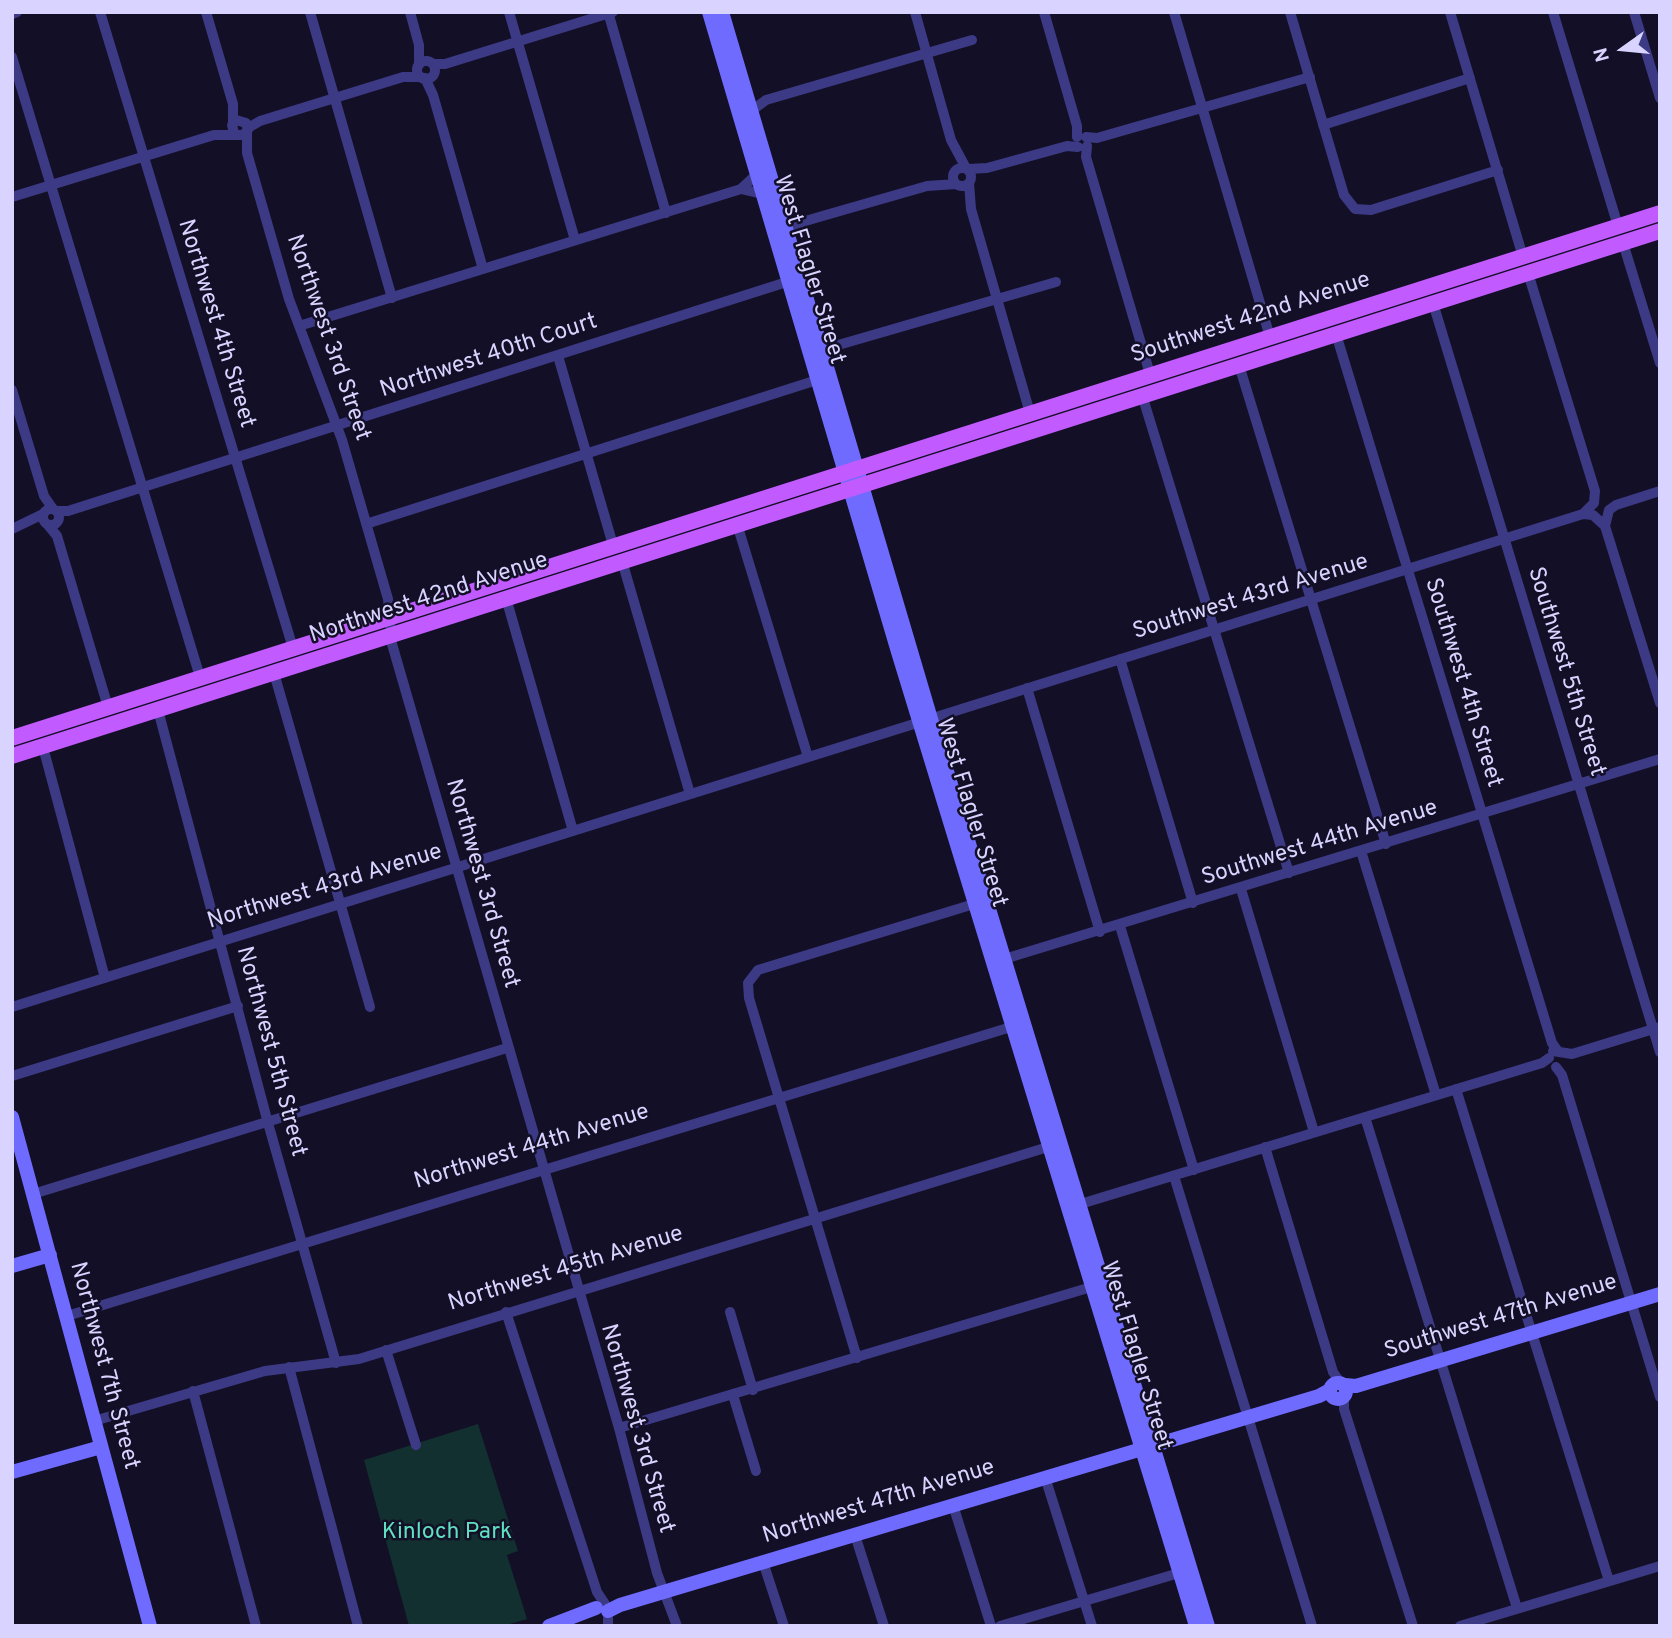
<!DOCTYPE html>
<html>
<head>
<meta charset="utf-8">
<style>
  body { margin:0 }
  #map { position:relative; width:1672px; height:1638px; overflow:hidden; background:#130f26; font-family:Overpass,sans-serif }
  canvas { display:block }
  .frame { position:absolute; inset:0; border:14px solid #d9d4ff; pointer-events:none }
  .north { position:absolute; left:1588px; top:14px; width:70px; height:70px; -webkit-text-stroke:5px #130f26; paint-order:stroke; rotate:255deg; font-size:19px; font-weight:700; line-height:28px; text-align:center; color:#d9d4ff }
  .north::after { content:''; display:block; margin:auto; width:24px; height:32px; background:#d9d4ff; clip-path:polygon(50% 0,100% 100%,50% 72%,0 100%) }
</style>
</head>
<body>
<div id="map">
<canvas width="1672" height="1638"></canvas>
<div class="frame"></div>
<div class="north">N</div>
</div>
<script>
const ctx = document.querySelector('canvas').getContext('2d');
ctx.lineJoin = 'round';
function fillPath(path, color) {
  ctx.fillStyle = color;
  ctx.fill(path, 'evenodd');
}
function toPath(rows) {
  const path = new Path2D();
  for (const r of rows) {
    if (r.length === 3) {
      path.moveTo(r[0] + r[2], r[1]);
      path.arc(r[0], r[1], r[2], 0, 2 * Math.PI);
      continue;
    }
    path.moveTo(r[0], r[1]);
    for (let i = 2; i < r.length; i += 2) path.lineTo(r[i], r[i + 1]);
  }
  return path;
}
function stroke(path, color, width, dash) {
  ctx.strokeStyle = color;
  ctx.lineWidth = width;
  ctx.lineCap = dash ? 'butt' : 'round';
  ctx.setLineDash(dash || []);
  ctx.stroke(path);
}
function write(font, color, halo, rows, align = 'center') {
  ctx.font = font + ' Overpass,sans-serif';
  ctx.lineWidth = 5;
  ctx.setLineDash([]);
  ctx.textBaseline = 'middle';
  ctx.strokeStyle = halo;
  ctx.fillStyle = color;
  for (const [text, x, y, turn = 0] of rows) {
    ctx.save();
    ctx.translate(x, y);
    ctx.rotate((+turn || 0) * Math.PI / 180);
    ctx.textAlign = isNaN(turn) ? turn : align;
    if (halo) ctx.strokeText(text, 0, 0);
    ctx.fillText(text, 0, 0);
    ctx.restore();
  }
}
const green = toPath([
  [478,1424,518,1551,507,1555,527,1619,503,1626,409,1626,364,1460]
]);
const street = toPath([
  [100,12,293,648],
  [206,12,233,104,233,123],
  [310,12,392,298],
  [410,12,419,45,419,65],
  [509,12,575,240],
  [608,12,666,213],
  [915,12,951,140,966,168],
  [1044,12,1077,126,1077,137],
  [1174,12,1270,337],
  [1290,12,1344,195,1355,209,1371,210,1498,170],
  [1450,12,1523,257],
  [1553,12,1618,226],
  [1634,12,1660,98],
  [12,14,17,12],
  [12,57,200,677],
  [426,70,9],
  [433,64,445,64,613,12],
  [425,78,433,95,483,269],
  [750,112,766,100,972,40],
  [1323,125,1470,78],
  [248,128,260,121,403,77,421,77],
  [247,131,247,153,289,299,342,440,388,599,392,644,619,1428,657,1573,677,1626],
  [1086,137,1097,138,1310,77],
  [1087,146,1086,157,1150,374],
  [962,177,9],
  [968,169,987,168,1067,146,1078,147],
  [969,183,971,209,1030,413],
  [741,189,756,175],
  [12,197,214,135,243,135,248,130,246,123,236,120,232,125,234,133],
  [788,233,802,222,826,215,927,186,956,184],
  [1623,243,1660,363],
  [1528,273,1595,491,1594,503,1583,514],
  [1433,303,1660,1052],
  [299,326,741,189,762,194],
  [1336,334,1552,1043,1557,1050],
  [821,350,1056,282],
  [558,356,613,545],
  [1239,365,1386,844],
  [12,390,44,496,53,509],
  [1142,395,1289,873],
  [51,517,8],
  [56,511,68,511,793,280],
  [366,524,817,380],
  [737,524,808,757],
  [48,525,57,536,108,707],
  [1605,526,1609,510,1616,505,1660,491],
  [12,529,43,514],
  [622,561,690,794],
  [506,598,573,831],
  [1120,659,1193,903],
  [274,673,370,1007],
  [1027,688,1100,932],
  [158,710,268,1123,336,1363],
  [43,747,105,978],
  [1361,851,1436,1095],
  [1241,889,1314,1132],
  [1120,926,1194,1170],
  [1001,960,1660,759],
  [12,1007,1583,514,1593,515,1605,526,1660,703],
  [1553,1051,1572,1054,1660,1027],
  [1556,1067,1562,1075,1660,1397],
  [12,1076,238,1006],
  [1456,1089,1609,1581],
  [1365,1117,1517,1608],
  [1265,1147,1333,1372,1340,1382],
  [1174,1176,1312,1626],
  [33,1194,507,1048],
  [1074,1206,1542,1063,1549,1058],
  [506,1312,597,1592,605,1604],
  [730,1312,753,1390],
  [67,1316,1011,1027],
  [386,1350,416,1445],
  [857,1358,749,998,748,983,758,970,974,904],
  [289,1367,358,1626],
  [193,1391,256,1626],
  [733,1395,756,1471],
  [1344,1396,1344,1409,1413,1626],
  [94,1421,265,1371,359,1359,1048,1147],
  [619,1428,1098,1285],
  [1045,1477,1092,1626],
  [953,1505,991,1626],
  [855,1535,884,1626],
  [763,1562,784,1626],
  [608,1626,608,1613],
  [1000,1626,1179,1573],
  [1460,1626,1660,1566]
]);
const secondary = toPath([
  [709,12,898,652,1196,1626],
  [722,12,931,719,1208,1626],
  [12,1117,150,1626],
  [12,1266,50,1255],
  [1338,1391,8],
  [1345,1385,1356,1386,1660,1294],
  [12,1472,101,1447],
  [608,1611,620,1605,1319,1396,1330,1390],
  [549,1626,596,1608]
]);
const primary = toPath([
  [12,738,1660,213],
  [12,756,1660,231]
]);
const streetNames = [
  ["West Flagler Street",808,270,73],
  ["Southwest 42nd Avenue",1251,319,-18],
  ["Northwest 4th Street",215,324,73],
  ["Northwest 3rd Street",327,338,71],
  ["Northwest 40th Court",489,357,-18],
  ["Southwest 43rd Avenue",1251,598,-17],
  ["Northwest 42nd Avenue",429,599,-18],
  ["Southwest 5th Street",1565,672,73],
  ["Southwest 4th Street",1462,683,73],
  ["West Flagler Street",970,813,73],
  ["Southwest 44th Avenue",1320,844,-17],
  ["Northwest 3rd Street",481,884,74],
  ["Northwest 43rd Avenue",325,888,-17],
  ["Northwest 5th Street",270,1052,75],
  ["Northwest 44th Avenue",532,1148,-17],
  ["Northwest 45th Avenue",566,1270,-17],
  ["Southwest 47th Avenue",1501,1318,-17],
  ["West Flagler Street",1135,1356,73],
  ["Northwest 7th Street",103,1366,75],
  ["Northwest 3rd Street",636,1429,74],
  ["Northwest 47th Avenue",879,1503,-17]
];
const parkNames = [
  ["Kinloch Park",447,1533]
];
fillPath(green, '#12302f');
stroke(street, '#3d3a85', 10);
stroke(secondary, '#6f6bff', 14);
stroke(primary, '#c25bff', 16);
write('23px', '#d9d4ff', '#130f26', streetNames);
write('23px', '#5fe0c0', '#130f26', parkNames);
</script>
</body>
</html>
